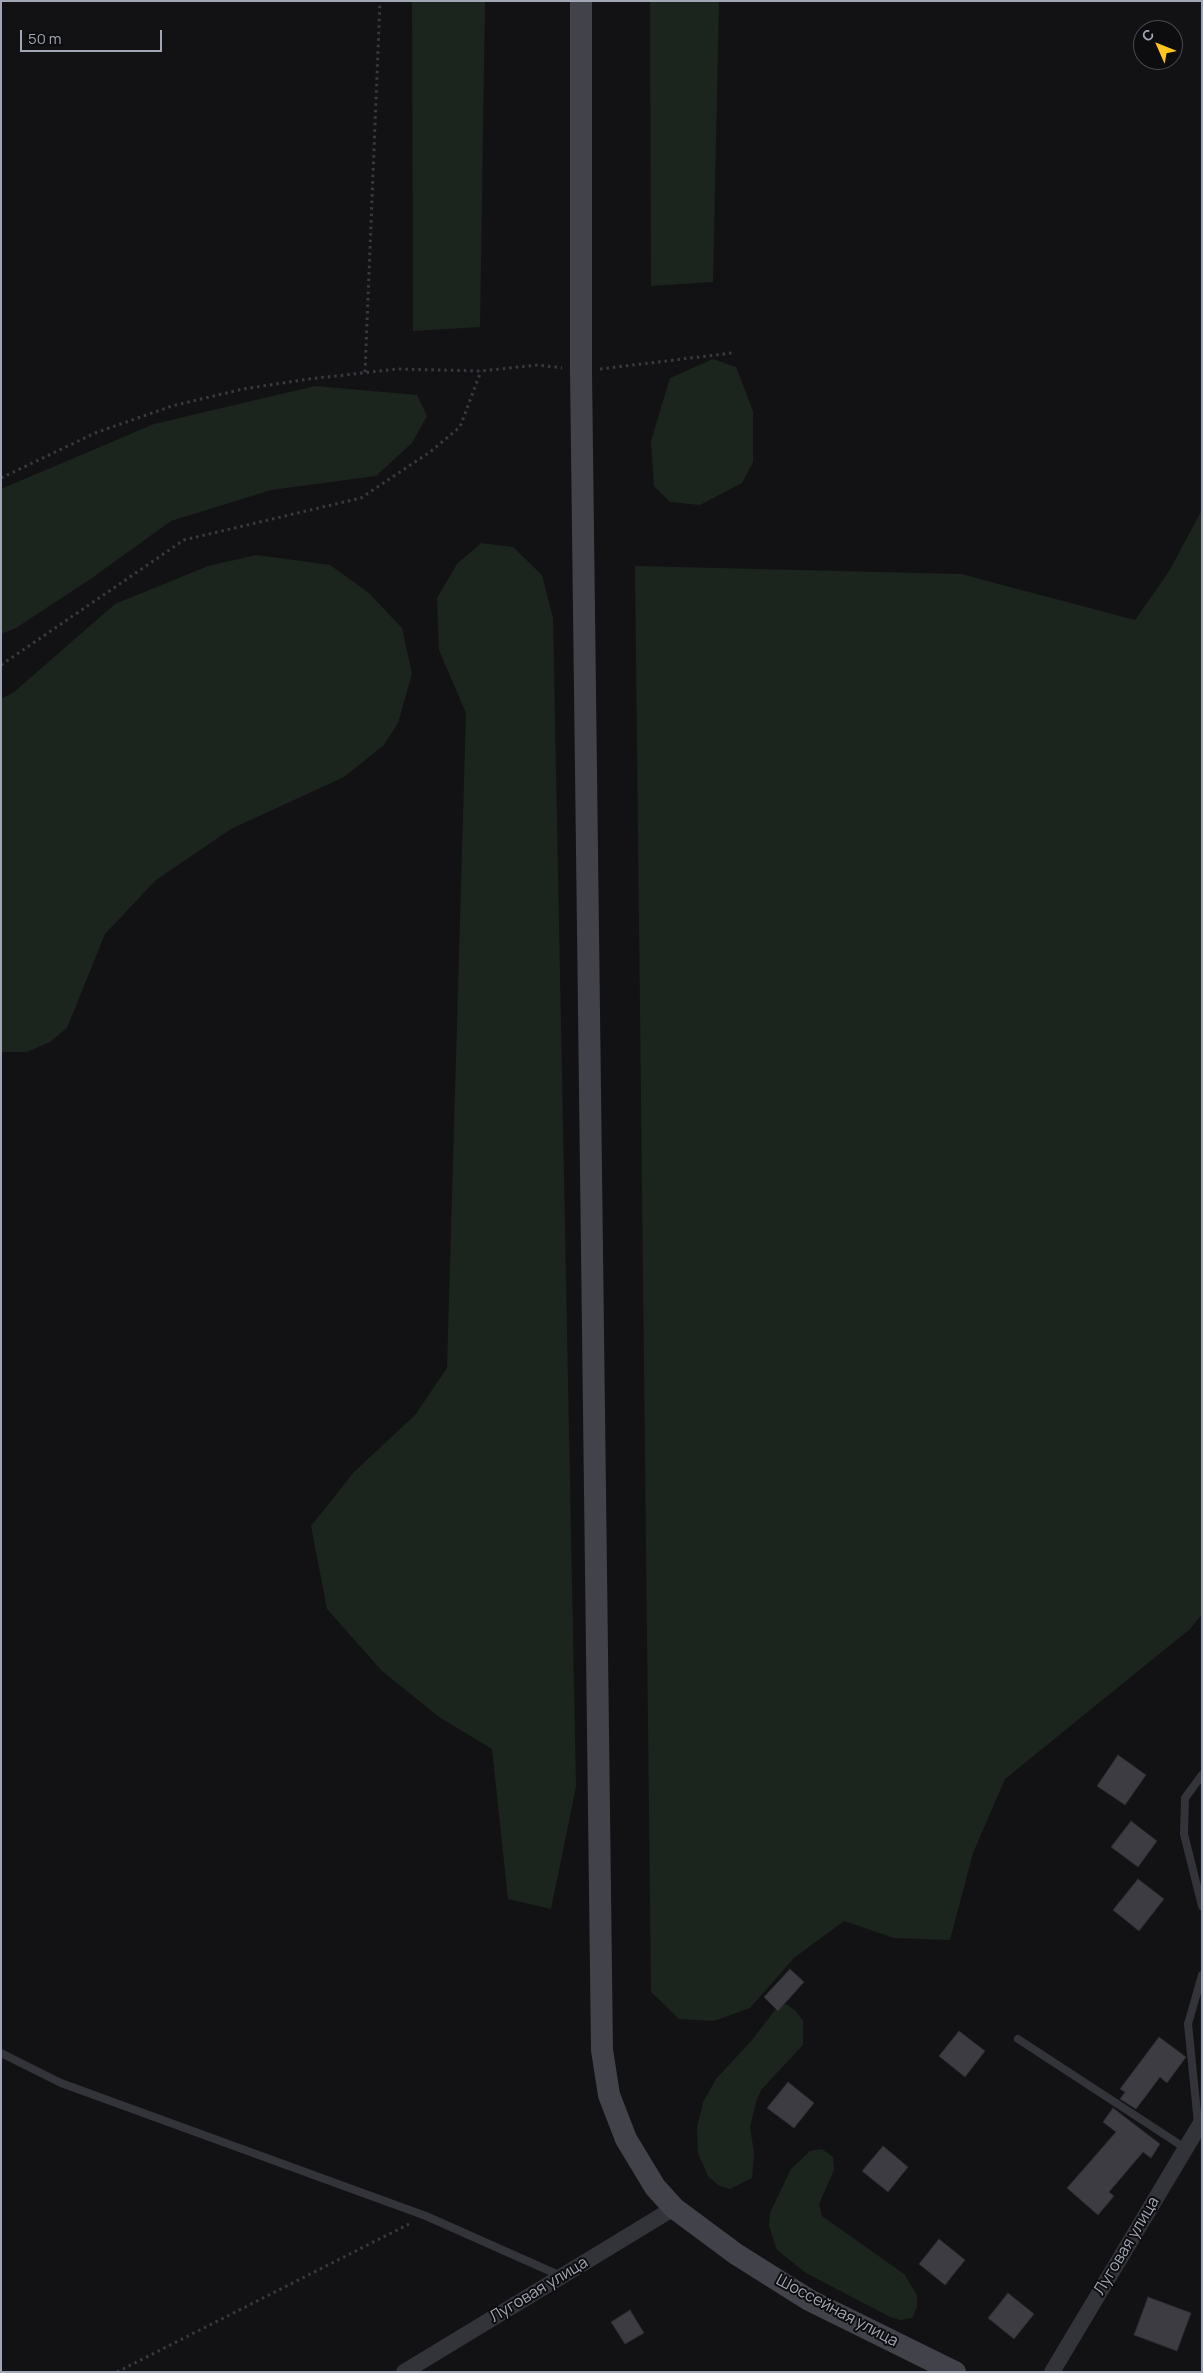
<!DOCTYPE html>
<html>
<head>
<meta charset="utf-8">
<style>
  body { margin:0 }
  #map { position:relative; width:1203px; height:2373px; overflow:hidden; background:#121214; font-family:Manrope,sans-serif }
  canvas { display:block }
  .frame { position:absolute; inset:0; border:2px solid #a2a7b6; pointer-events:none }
  .north { position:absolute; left:1133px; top:20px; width:50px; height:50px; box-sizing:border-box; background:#0d0d0f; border:1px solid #494b52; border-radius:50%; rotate:314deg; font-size:14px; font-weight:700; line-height:20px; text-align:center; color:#a2a7b6 }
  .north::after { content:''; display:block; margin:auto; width:18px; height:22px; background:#ffc51f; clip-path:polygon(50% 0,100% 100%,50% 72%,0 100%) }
  .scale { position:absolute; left:20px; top:30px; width:142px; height:22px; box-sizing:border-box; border:2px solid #a2a7b6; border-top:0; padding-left:6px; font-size:15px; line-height:18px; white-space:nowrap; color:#a2a7b6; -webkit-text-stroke:4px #0d0d0f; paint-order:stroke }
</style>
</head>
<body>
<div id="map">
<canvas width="1203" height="2373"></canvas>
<div class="frame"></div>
<div class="north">С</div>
<div class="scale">50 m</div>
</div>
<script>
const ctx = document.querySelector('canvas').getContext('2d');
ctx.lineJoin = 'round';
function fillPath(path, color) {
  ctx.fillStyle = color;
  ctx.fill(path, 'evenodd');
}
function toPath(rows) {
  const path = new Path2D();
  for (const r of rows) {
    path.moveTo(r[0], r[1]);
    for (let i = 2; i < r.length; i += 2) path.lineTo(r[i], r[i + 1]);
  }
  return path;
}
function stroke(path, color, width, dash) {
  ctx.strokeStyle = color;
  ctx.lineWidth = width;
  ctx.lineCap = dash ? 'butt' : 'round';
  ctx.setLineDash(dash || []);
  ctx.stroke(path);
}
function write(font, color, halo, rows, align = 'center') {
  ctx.font = font + ' Manrope,sans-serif';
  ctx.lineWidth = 4;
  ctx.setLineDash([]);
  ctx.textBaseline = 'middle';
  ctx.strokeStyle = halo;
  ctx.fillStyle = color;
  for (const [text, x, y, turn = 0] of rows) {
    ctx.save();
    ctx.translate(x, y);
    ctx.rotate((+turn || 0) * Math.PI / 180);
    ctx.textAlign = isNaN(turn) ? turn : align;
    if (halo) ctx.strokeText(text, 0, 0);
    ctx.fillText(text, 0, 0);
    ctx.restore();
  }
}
const green = toPath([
  [412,1,485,1,480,327,413,331],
  [650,1,719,1,713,282,651,286],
  [713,359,736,367,753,411,753,462,742,483,700,505,670,502,654,486,651,441,670,378],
  [315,386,417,395,427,416,412,443,376,476,271,490,171,521,92,578,16,628,1,634,1,489,154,424],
  [1202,510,1202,1614,1190,1629,1005,1779,973,1853,950,1940,894,1938,844,1921,794,1958,750,2008,714,2021,679,2019,651,1992,635,566,961,574,1135,620,1168,573],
  [481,543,513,547,542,575,553,618,576,1787,551,1909,508,1899,492,1749,439,1717,382,1671,327,1609,311,1526,354,1472,415,1415,447,1368,466,713,439,650,437,598,457,564],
  [257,555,330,565,369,593,402,628,412,674,398,723,384,745,344,777,231,829,156,880,105,934,67,1028,50,1042,27,1052,1,1052,1,699,14,692,115,604,208,566],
  [786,2004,796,2011,803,2021,803,2045,761,2090,756,2102,750,2127,754,2153,752,2178,730,2189,718,2185,708,2176,698,2153,697,2127,703,2102,716,2079,752,2040,775,2010],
  [822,2149,833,2157,834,2170,819,2204,822,2216,904,2274,917,2295,917,2307,912,2318,900,2320,890,2317,806,2273,777,2250,769,2226,770,2213,791,2169,810,2151]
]);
const building = toPath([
  [1118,1755,1146,1775,1125,1805,1097,1786,1118,1755],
  [1131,1821,1157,1841,1138,1867,1111,1847,1131,1821],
  [1138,1879,1164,1899,1139,1931,1113,1910,1138,1879],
  [790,1969,804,1982,778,2011,764,1997,790,1969],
  [959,2031,985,2051,965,2077,939,2056,959,2031],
  [1159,2037,1186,2057,1167,2083,1160,2077,1136,2109,1120,2099,1125,2092,1120,2089,1159,2037],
  [788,2082,814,2103,794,2128,767,2108,788,2082],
  [1113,2108,1160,2144,1151,2158,1143,2152,1109,2192,1114,2196,1098,2215,1067,2188,1116,2132,1103,2122,1113,2108],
  [883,2146,908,2167,888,2192,862,2171,883,2146],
  [939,2239,965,2260,945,2285,919,2264,939,2239],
  [1008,2293,1034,2314,1014,2339,988,2318,1008,2293],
  [1148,2297,1191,2313,1177,2351,1134,2335,1148,2297],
  [630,2310,644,2333,625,2344,611,2322,630,2310]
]);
const path = toPath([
  [600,369,732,353],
  [365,372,380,1],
  [1,478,95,433,172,406,243,389,309,379,398,369,481,371,538,365,562,368],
  [1,665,184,540,361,498,430,452,460,427,481,371],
  [117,2372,409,2224]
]);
const lane = toPath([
  [1202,1775,1185,1798,1184,1834,1202,1906],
  [1018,2039,1185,2148],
  [1,2053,61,2083,426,2216,561,2276],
  [1198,2123,1188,2024,1202,1975]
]);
const street = toPath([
  [404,2372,674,2208],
  [1052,2372,1202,2121]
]);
const secondary = toPath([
  [581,1,581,371,602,2050,609,2095,626,2139,655,2187,674,2208,736,2254,809,2300,955,2372]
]);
const streetNames = [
  ["Луговая улица",1127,2246,-59],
  ["Луговая улица",539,2290,-31],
  ["Шоссейная улица",837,2311,28]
];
fillPath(green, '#1c241e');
fillPath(building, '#3c3c42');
stroke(building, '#2c2c30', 1);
stroke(path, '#393a41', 3, [2.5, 4]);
stroke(lane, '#33333a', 8);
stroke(street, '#33333a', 16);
stroke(secondary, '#41424a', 22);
write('16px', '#a2a7b6', '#0d0d0f', streetNames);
</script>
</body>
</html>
